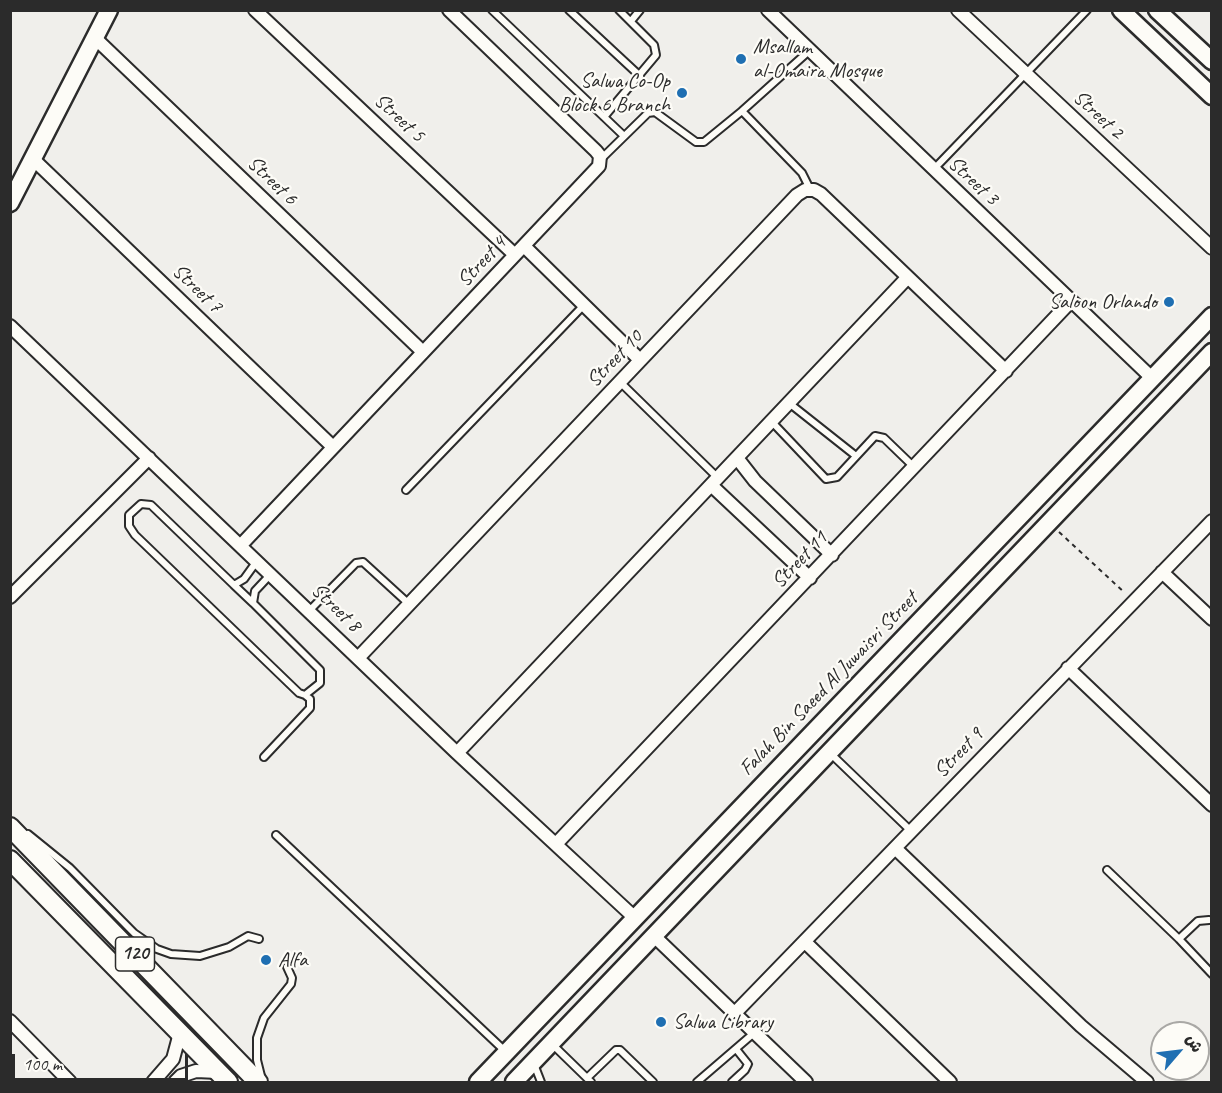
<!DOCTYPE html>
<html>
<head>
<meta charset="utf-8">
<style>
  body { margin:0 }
  #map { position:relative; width:1222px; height:1093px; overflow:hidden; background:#f0efeb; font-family:Caveat,"Playpen Sans Arabic",sans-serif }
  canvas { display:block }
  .frame { position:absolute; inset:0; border:12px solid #2b2b2b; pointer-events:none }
  .north { position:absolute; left:1150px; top:1021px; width:60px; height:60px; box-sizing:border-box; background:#fdfcf7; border:2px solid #a9a8a5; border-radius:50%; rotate:62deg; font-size:16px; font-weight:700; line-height:24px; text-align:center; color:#2b2b2b }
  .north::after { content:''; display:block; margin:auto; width:21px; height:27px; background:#1f6fb2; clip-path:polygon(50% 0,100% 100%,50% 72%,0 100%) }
  .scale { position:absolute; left:12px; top:1054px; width:176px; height:27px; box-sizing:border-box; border:3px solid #2b2b2b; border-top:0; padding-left:8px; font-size:18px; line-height:21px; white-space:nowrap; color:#2b2b2b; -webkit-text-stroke:4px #fdfcf7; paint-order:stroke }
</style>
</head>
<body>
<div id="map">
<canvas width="1222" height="1093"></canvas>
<div class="frame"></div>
<div class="north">ش</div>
<div class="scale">100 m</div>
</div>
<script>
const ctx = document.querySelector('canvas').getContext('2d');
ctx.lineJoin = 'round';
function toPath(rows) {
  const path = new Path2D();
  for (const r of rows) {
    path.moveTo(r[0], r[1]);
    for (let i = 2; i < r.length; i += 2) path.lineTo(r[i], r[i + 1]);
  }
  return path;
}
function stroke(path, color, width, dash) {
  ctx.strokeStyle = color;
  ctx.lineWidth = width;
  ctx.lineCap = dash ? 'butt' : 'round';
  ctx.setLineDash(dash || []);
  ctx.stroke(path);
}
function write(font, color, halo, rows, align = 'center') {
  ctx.font = font + ' Caveat,sans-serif';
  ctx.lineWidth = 4.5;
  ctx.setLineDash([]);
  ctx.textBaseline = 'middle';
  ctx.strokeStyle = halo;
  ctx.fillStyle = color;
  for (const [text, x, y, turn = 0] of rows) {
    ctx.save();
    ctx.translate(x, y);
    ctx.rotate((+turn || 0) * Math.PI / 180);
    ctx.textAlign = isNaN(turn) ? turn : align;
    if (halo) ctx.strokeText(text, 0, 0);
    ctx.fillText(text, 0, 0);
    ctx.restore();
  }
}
const path = toPath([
  [1059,532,1125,593]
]);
const lane = toPath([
  [492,10,624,136],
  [569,10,640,76],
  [631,21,640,10],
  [809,51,742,111,802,173,810,189],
  [604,117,656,55,654,45,619,10],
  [601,159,648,113,655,112,696,142,704,142,742,111],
  [933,170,1087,10],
  [620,382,718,478],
  [789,403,856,456],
  [772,422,826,479,837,477,875,436,884,438,914,467],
  [406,490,584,305],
  [257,561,244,579,234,585,151,505,141,504,129,515,129,526,135,535,299,693,305,695,320,683,320,670,253,603,255,591,270,575],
  [234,585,253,603],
  [310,610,356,563,363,562,409,604],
  [831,754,911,831],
  [264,757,310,708,310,699,305,695],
  [28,834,70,868,134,933,157,949,171,954,200,956,229,947,248,936,259,939],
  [276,835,506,1052],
  [1107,870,1179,939,1212,974],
  [1179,939,1198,921,1209,920],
  [552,1044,591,1082],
  [534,1064,541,1082],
  [261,1076,257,1060,257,1038,264,1018,291,984,292,978,287,967],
  [587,1078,616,1050,620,1050,653,1082],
  [697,1082,754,1033],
  [732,1082,745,1070,748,1064,736,1049]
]);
const street = toPath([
  [255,10,515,255],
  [768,10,1153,379],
  [958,10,1212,248],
  [95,38,423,352],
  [33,159,333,447],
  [524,246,640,360],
  [10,326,457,753,635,918],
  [737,458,755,481,832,555],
  [711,485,810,578],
  [241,545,599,166,600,156,596,151,449,10],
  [1162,572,1212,619],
  [10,597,149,458],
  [359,657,797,195,805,190,814,190,821,194,1006,371],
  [1068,668,1212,805],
  [457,753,907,278],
  [556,844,1071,301],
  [895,848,1081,1026,1147,1082],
  [653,935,806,1082],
  [805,942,950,1082],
  [734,1014,1212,521],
  [10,1021,70,1082],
  [153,1082,173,1059,180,1033],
  [175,1082,181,1076,196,1071,218,1072]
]);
const secondary = toPath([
  [1121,10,1212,96],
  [1157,10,1212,61],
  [10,203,109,10],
  [478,1082,1212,316],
  [514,1082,1212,352]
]);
const primary = toPath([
  [10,827,258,1082],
  [10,860,228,1082]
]);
const markers = [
  [741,59,6,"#1f6fb2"],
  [682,93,6,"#1f6fb2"],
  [1169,302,6,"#1f6fb2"],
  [266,960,6,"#1f6fb2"],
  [661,1022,6,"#1f6fb2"]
];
const shields = [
  [135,954,39]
];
const shieldNames = [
  ["120",135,954]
];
const poiNames = [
  ["Msallam",753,47],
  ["al-Omaira Mosque",753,71],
  ["Salwa Co-Op",670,81,"right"],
  ["Block 6 Branch",670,105,"right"],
  ["Saloon Orlando",1157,302,"right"],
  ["Alfa",278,960],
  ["Salwa Library",673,1022]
];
const streetNames = [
  ["Street 2",1098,115,43],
  ["Street 5",399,118,43],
  ["Street 6",272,181,44],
  ["Street 3",973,181,43],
  ["Street 4",482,262,-47],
  ["Street 7",197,289,44],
  ["Street 10",615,359,-46],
  ["Street 11",800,560,-46],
  ["Street 8",336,608,44],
  ["Falah Bin Saeed Al Juwaisri Street",829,684,-46],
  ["Street 9",959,753,-46]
];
stroke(lane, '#2b2b2b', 10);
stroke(street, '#2b2b2b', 16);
stroke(secondary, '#2b2b2b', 21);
stroke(primary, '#2b2b2b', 22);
stroke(path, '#2b2b2b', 2, [4.5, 4.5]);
stroke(lane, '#fdfcf7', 6);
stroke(street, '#fdfcf7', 12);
stroke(secondary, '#fdfcf7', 16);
stroke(primary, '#fdfcf7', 18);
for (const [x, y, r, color] of markers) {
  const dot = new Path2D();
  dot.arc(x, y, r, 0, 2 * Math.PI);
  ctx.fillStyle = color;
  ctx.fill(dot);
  stroke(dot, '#fdfcf7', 2);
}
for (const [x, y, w] of shields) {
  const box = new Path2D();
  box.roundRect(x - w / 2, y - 17, w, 34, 4.5);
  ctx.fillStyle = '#fdfcf7';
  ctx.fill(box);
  stroke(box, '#2b2b2b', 1.5);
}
write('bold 20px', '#2b2b2b', null, shieldNames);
write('21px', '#2b2b2b', '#fdfcf7', poiNames, 'left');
write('21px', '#2b2b2b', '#fdfcf7', streetNames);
</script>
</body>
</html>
